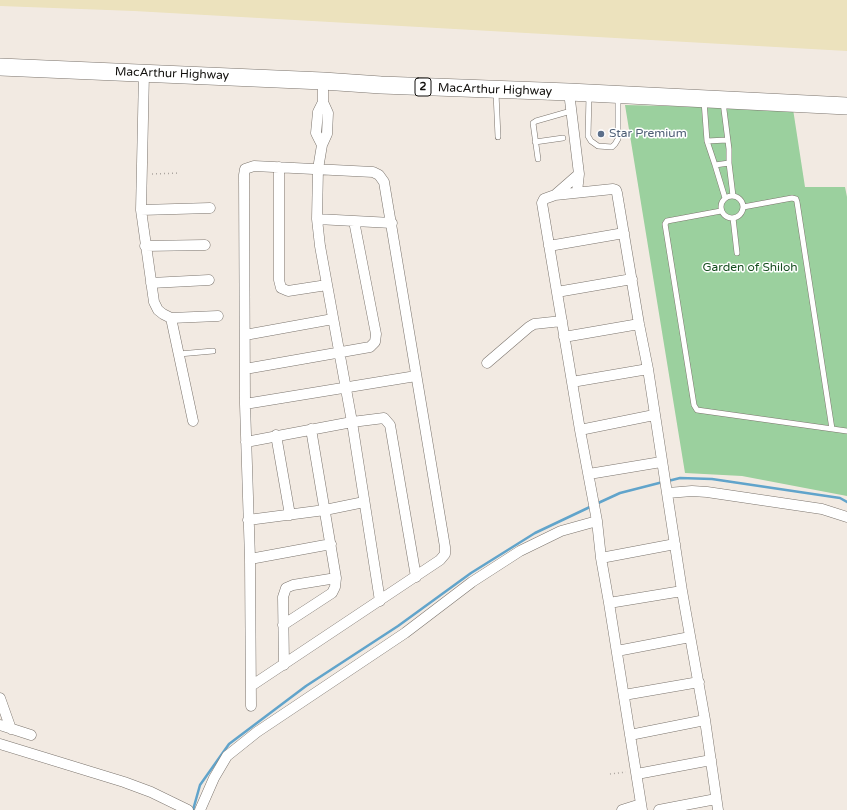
<!DOCTYPE html>
<html>
<head>
<meta charset="utf-8">
<style>
  body { margin:0 }
  canvas { display:block; background:#f2eae2 }
</style>
</head>
<body>
<canvas width="847" height="810"></canvas>
<script>
const ctx = document.querySelector('canvas').getContext('2d');
ctx.lineJoin = 'round';
function fillPath(path, color) {
  ctx.fillStyle = color;
  ctx.fill(path, 'evenodd');
}
function toPath(rows) {
  const path = new Path2D();
  for (const r of rows) {
    if (r.length === 3) {
      path.moveTo(r[0] + r[2], r[1]);
      path.arc(r[0], r[1], r[2], 0, 2 * Math.PI);
      continue;
    }
    path.moveTo(r[0], r[1]);
    for (let i = 2; i < r.length; i += 2) path.lineTo(r[i], r[i + 1]);
  }
  return path;
}
function stroke(path, color, width, dash) {
  ctx.strokeStyle = color;
  ctx.lineWidth = width;
  ctx.lineCap = dash ? 'butt' : 'round';
  ctx.setLineDash(dash || []);
  ctx.stroke(path);
}
function write(font, color, halo, rows, align = 'center') {
  ctx.font = font + ' "Varela Round",sans-serif';
  ctx.lineWidth = 3;
  ctx.setLineDash([]);
  ctx.textBaseline = 'middle';
  ctx.strokeStyle = halo;
  ctx.fillStyle = color;
  for (const [text, x, y, turn = 0] of rows) {
    ctx.save();
    ctx.translate(x, y);
    ctx.rotate((+turn || 0) * Math.PI / 180);
    ctx.textAlign = isNaN(turn) ? turn : align;
    if (halo) ctx.strokeText(text, 0, 0);
    ctx.fillText(text, 0, 0);
    ctx.restore();
  }
}
const green = toPath([
  [625,105,793,109,805,187,845,187,847,197,847,496,742,476,685,473]
]);
const sand = toPath([
  [0,0,847,0,847,51,134,11,0,6]
]);
const stream = toPath([
  [668,481,680,478,712,479,840,498,847,502],
  [596,504,620,493,663,482],
  [193,810,200,785,229,744,306,686,398,626,471,573,535,533,592,506]
]);
const path = toPath([
  [152,174,180,173],
  [610,774,626,772]
]);
const service = toPath([
  [496,93,498,137],
  [589,96,588,136,591,141,598,146,612,147,615,144,618,139,618,97],
  [704,101,707,141,715,165,729,163,729,149,723,102],
  [707,141,727,140],
  [535,142,563,138],
  [538,159,533,123,536,121,571,111],
  [729,163,733,196],
  [715,165,725,198],
  [732,207,11],
  [743,207,792,198,796,199,797,202,832,429],
  [721,211,667,221,665,224,694,405,697,410,847,431],
  [733,218,737,253],
  [179,354,213,351]
]);
const minor = toPath([
  [144,73,141,210,154,302,158,310,163,314,171,318,218,316],
  [323,81,323,102,328,113,327,134,322,145,318,169,317,219,320,246,352,422,380,601],
  [569,92,579,174,577,192],
  [322,145,316,133,318,112,323,102],
  [279,167,279,280,281,288,288,291,327,285],
  [555,195,579,174],
  [141,210,210,208],
  [317,219,392,223],
  [145,246,205,245],
  [549,246,624,233],
  [151,283,209,280],
  [557,292,632,279],
  [171,318,193,421],
  [245,335,333,319],
  [564,337,639,324],
  [487,363,529,327,534,324,562,321],
  [245,369,370,347,375,342,376,334,354,221],
  [572,382,648,369],
  [245,404,416,376],
  [580,430,654,415],
  [276,435,290,515],
  [246,442,352,422,384,418,390,425,416,577],
  [589,474,661,462],
  [668,493,692,491,707,492,822,509,847,517],
  [248,520,325,510,364,502],
  [601,558,675,544],
  [250,559,331,544],
  [609,603,682,591],
  [283,625,332,593,335,587,336,578,311,429],
  [617,651,690,637],
  [284,665,283,597,286,588,293,585,336,578],
  [624,695,699,682],
  [0,698,11,729],
  [251,706,250,559,245,404,244,175,245,169,254,166,373,172,379,175,384,182,445,547,445,554,440,560,251,686],
  [0,725,31,735],
  [630,735,705,720],
  [0,744,124,782,151,792,188,810],
  [637,774,711,760],
  [200,810,214,778,227,756,257,732,405,633,472,582,520,551,561,531,597,521],
  [622,810,641,804],
  [642,810,609,603,601,558,597,521,580,430,542,203,544,199,555,195,613,189,616,190,617,193,639,324,648,369,682,591,705,720,718,810],
  [659,810,716,799]
]);
const trunk = toPath([
  [0,67,323,81,381,85,569,92,847,106]
]);
const markers = [
  [601,134,4,"#5c6f8a"]
];
const shields = [
  [423,87,16]
];
const shieldNames = [
  ["2",423,87]
];
const streetNames = [
  ["MacArthur Highway",172,74,2],
  ["MacArthur Highway",495,90,2]
];
const serviceNames = [
  ["Star Premium",609,134]
];
const parkNames = [
  ["Garden of Shiloh",750,268]
];
fillPath(green, '#9bd09e');
fillPath(sand, '#ece2bd');
stroke(stream, '#61a4cb', 2.5);
stroke(service, '#7c756e', 6);
stroke(minor, '#7c756e', 11);
stroke(trunk, '#7c756e', 18);
stroke(path, '#aba59f', 1.5, [1, 3]);
stroke(service, '#fff', 5);
stroke(minor, '#fff', 10);
stroke(trunk, '#fff', 17);
for (const [x, y, r, color] of markers) {
  const dot = new Path2D();
  dot.arc(x, y, r, 0, 2 * Math.PI);
  ctx.fillStyle = color;
  ctx.fill(dot);
  stroke(dot, '#fff', 1.5);
}
for (const [x, y, w] of shields) {
  const box = new Path2D();
  box.roundRect(x - w / 2, y - 9, w, 18, 3);
  ctx.fillStyle = '#fff';
  ctx.fill(box);
  stroke(box, '#110f0c', 1);
}
write('bold 11px', '#110f0c', null, shieldNames);
write('12px', '#110f0c', '#fff', streetNames);
write('12px', '#4e5e75', '#fff', serviceNames, 'left');
write('12px', '#164e1f', '#fff', parkNames);
</script>
</body>
</html>
